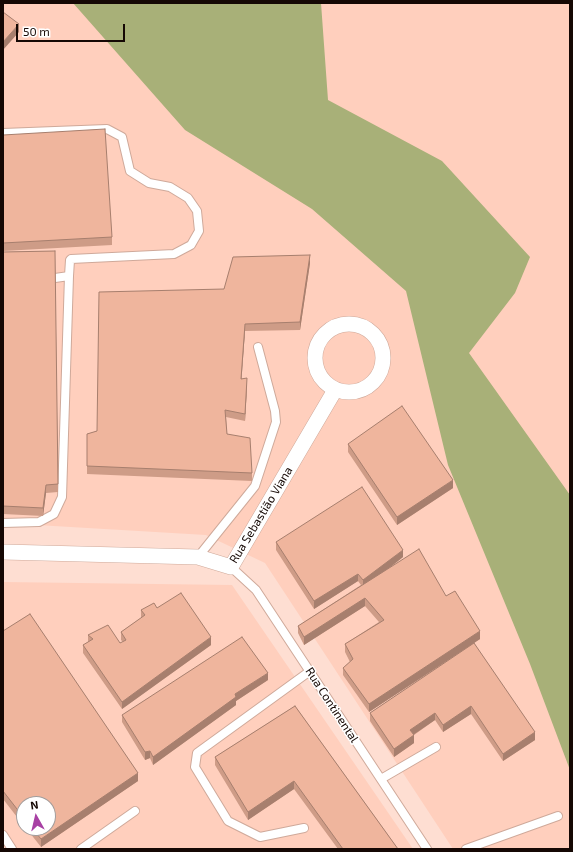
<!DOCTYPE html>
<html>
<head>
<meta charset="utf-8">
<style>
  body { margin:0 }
  #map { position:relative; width:573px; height:852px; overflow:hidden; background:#feded2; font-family:"Exo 2",sans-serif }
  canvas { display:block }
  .frame { position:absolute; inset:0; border:4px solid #150804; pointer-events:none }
  .north { position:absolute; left:16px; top:796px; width:40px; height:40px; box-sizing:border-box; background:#fff; border:1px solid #a19c9b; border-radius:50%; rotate:352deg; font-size:11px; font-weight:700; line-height:16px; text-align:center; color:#150804 }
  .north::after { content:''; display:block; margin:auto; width:14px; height:18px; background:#a841a4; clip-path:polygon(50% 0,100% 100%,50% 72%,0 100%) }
  .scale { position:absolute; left:16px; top:24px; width:109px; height:18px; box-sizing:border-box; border:2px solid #150804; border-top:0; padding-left:5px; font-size:12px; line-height:14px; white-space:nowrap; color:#150804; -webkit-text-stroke:3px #fff; paint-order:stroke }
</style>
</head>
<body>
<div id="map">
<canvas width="573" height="852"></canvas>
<div class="frame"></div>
<div class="north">N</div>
<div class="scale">50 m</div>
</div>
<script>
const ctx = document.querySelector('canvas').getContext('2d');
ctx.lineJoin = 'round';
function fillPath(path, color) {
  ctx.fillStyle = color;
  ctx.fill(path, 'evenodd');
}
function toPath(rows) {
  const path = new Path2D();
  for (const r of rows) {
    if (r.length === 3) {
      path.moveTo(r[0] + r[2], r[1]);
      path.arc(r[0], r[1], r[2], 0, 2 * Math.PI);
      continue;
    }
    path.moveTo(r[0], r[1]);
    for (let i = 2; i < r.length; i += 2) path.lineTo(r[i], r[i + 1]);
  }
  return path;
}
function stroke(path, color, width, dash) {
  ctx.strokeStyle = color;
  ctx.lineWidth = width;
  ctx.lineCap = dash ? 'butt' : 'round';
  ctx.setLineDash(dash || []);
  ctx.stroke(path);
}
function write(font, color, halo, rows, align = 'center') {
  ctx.font = font + ' "Exo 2",sans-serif';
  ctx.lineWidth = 3;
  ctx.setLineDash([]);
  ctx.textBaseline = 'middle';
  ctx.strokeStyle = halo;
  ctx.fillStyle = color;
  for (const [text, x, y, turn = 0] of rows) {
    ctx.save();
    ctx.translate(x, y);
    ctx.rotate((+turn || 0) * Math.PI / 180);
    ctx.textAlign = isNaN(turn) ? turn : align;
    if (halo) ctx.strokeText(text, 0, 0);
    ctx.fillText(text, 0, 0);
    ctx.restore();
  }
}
const built = toPath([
  [3,3,570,3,570,849,453,849,265,563,206,535,3,523],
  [3,582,232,585,413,849,3,849],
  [24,804,48,804,48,828,24,828]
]);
const forest = toPath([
  [73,3,321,3,328,100,442,161,530,257,515,293,469,353,570,495,570,770,530,664,448,465,406,291,312,209,185,130]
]);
const service = toPath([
  [3,133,107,129,122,137,130,171,149,183,170,187,188,198,197,211,199,231,191,245,174,254,71,259,70,260,69,276,62,497,54,514,39,522,3,523],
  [55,278,69,276],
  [198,557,255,486,276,422,275,411,258,347],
  [231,567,256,590,427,849],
  [381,779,436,747],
  [304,828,260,837,228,821,195,767,197,753,310,671],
  [3,835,12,849],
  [81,849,135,811],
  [466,849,558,816]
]);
const minor = toPath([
  [349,358,34],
  [3,552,198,557,231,567,335,390]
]);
const wall = toPath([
  [3,135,112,237,112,245,3,251],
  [55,251,58,492,46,493,43,516,3,514,3,252],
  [310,263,300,330,245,331,241,379,247,386,245,421,226,417,227,434,252,473,252,481,87,474,87,434,97,431,224,289],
  [348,444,453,488,397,525,348,452],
  [276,542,403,557,391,567,446,596,480,639,474,643,535,740,503,761,471,714,443,732,435,720,414,735,414,743,394,757,370,721,370,713,464,650,369,712,343,675,343,668,350,662,345,652,345,644,379,622,365,606,304,645,298,633,298,626,361,585,358,581,314,609,276,550],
  [157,608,211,645,122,709,83,653,83,645,88,642,88,635,120,643,123,642,121,640,121,632,141,618,141,610],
  [3,631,138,781,41,847,26,828,48,828,24,804,24,826,3,799],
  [268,680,236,701,236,705,153,765,150,758,145,760,122,722,122,715],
  [295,706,398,849,338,849,294,789,248,820,215,765,215,757]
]);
const shadedWall = toPath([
  [19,24,19,32,3,50,3,42],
  [310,255,310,263,300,330,300,322],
  [245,324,245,331,241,386,241,379],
  [247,378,247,386,245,421,245,414],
  [453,480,453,488,397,525,397,517],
  [46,485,46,493,43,516,43,508],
  [403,550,403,557,363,588,363,580],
  [358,574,358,581,314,609,314,601],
  [365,598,365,606,304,645,304,637],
  [480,631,480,639,369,712,369,704],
  [211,637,211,645,122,709,122,702],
  [268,673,268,680,236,701,236,705,153,765,153,757,235,694],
  [471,706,471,714,443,732,443,725],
  [435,713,435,720,410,737,410,730],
  [535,732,535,740,503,761,503,754],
  [414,735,414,743,394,757,394,749],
  [150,751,150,758,145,760,145,752],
  [138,773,138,781,41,847,41,839],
  [294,781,294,789,248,820,248,812]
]);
const building = toPath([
  [3,12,19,24,3,42,3,12],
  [105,129,112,237,3,243,3,135,105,129],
  [55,251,58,484,46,485,43,508,3,506,3,252,55,251],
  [310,255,300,322,245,324,241,379,247,378,245,414,225,410,227,434,250,438,252,473,87,466,87,434,97,431,99,292,224,289,233,257,310,255],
  [402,406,453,480,397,517,348,444,402,406],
  [362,487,403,550,363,580,358,574,314,601,276,542,362,487],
  [419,549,446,596,455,591,480,631,369,704,343,668,353,659,345,644,384,620,365,598,304,637,298,626,419,549],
  [181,593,211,637,122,702,83,645,93,639,88,635,108,625,120,643,126,640,121,632,145,615,141,610,154,603,157,608,181,593],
  [30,614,138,773,41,839,32,828,48,828,48,804,24,804,24,818,3,791,3,631,30,614],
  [242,637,268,673,235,694,236,697,153,757,150,751,145,752,122,715,242,637],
  [474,643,535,732,503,754,471,706,443,725,435,713,410,730,414,735,394,749,370,713,474,643],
  [295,706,398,849,343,849,294,781,248,812,215,757,295,706]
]);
const streetNames = [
  ["Rua Sebastião Viana",261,515,-59],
  ["Rua Continental",332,705,57]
];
fillPath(built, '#ffcfbd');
fillPath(forest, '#a8b078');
stroke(service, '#cfa99a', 10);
stroke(minor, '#cfa99a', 16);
stroke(service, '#fff', 8);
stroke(minor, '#fff', 15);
fillPath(wall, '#ce9c87');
fillPath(shadedWall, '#a77f6e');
fillPath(building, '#efb59d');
stroke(building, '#a77f6e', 1);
write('12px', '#150804', '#fff', streetNames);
</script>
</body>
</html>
